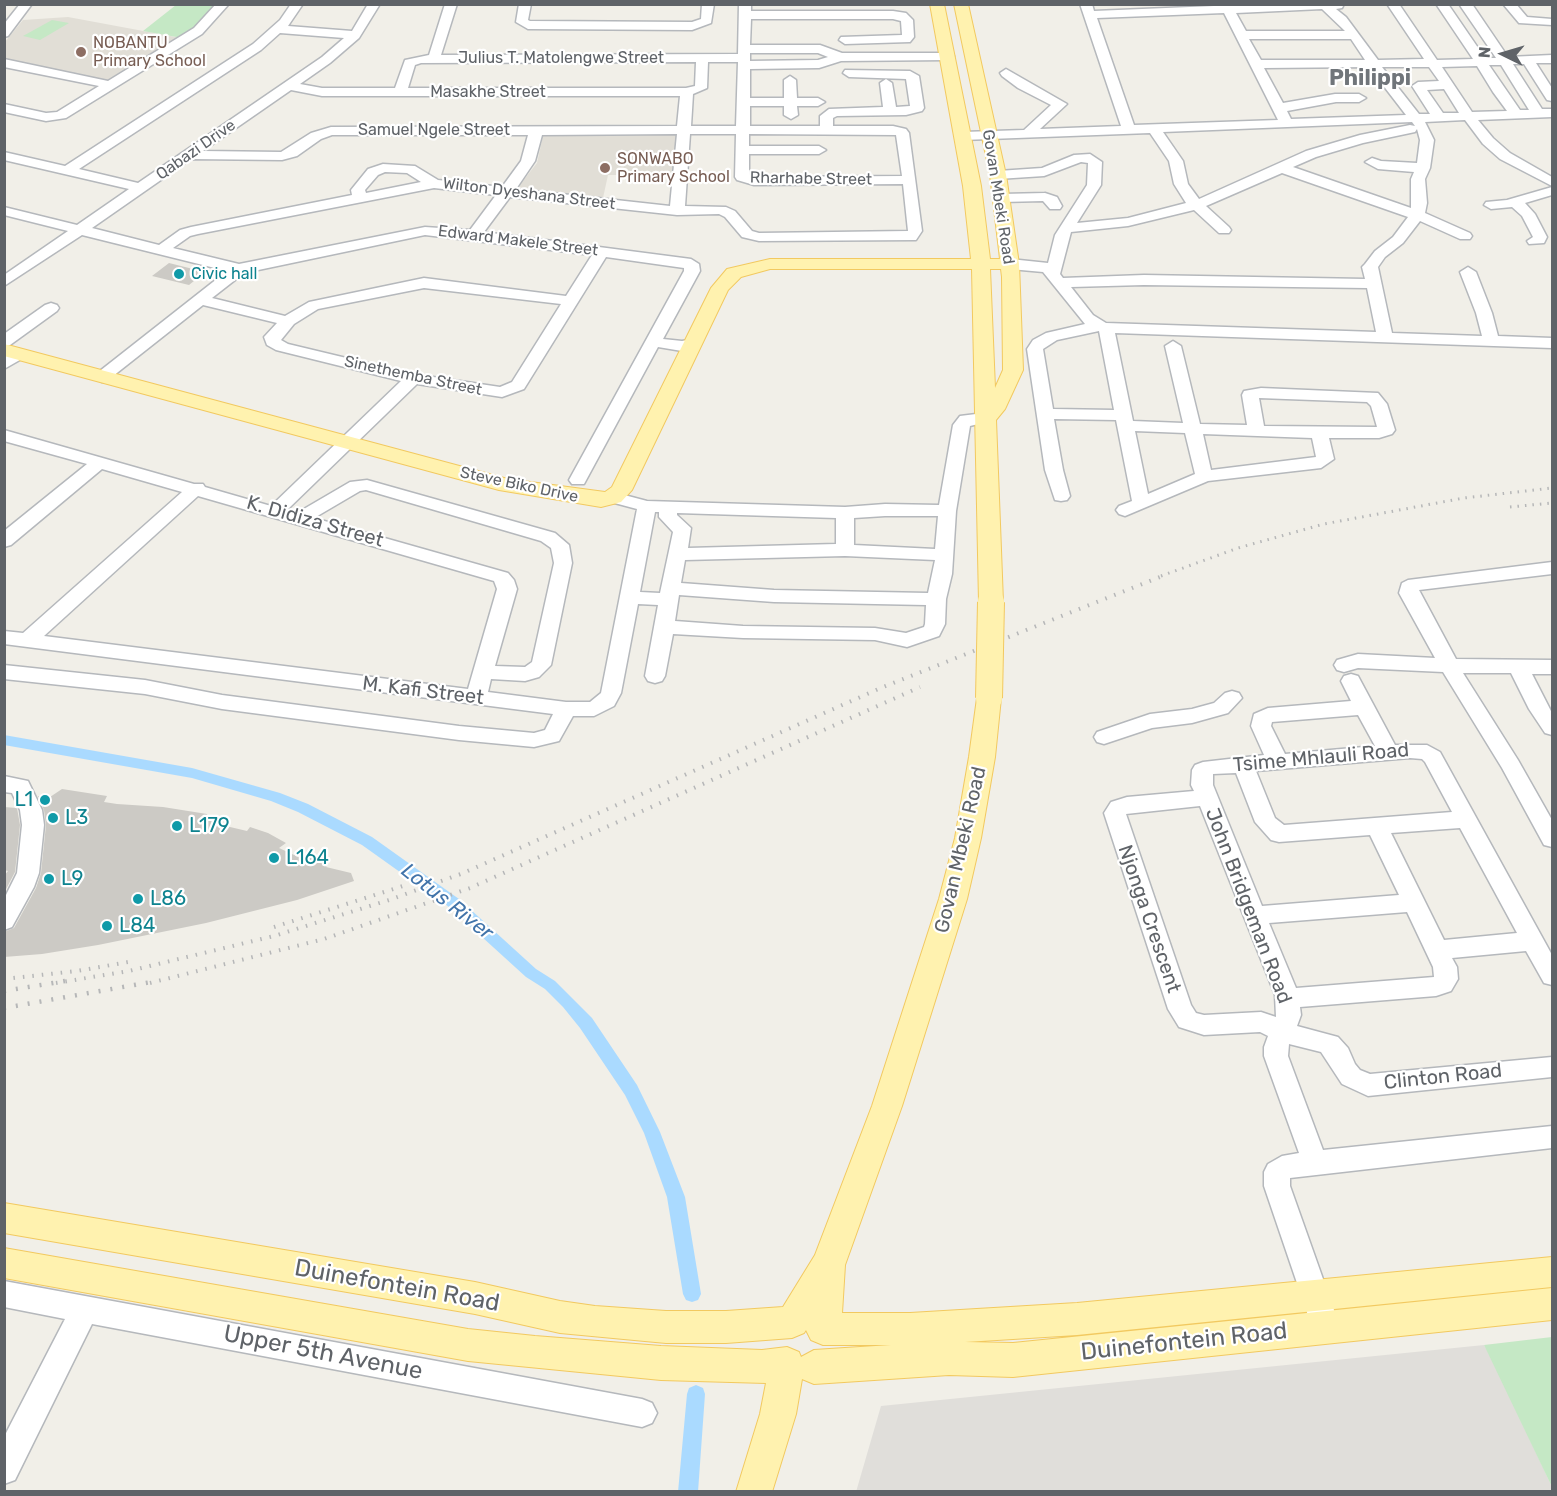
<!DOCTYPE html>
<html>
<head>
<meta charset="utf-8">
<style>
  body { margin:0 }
  #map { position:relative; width:1557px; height:1496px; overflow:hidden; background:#f1efe8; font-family:Rubik,sans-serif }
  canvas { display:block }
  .frame { position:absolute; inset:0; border:6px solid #5f6368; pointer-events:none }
  .north { position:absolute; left:1473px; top:24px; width:60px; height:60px; -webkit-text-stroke:4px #fff; paint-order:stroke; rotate:275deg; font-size:16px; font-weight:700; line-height:24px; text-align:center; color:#5f6368 }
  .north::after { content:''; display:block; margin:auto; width:21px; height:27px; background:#5f6368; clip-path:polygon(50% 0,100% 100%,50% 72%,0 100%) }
</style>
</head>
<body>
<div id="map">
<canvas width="1557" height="1496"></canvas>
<div class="frame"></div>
<div class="north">N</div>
</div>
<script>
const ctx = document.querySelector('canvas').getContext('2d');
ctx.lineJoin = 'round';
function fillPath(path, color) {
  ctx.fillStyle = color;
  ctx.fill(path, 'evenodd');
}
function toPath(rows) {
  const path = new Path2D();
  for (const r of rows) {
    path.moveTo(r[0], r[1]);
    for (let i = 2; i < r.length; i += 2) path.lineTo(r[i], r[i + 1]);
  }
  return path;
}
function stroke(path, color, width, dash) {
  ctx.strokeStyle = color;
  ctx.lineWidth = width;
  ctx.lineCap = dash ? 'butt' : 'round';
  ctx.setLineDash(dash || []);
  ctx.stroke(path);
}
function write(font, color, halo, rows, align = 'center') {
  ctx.font = font + ' Rubik,sans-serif';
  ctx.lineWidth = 4.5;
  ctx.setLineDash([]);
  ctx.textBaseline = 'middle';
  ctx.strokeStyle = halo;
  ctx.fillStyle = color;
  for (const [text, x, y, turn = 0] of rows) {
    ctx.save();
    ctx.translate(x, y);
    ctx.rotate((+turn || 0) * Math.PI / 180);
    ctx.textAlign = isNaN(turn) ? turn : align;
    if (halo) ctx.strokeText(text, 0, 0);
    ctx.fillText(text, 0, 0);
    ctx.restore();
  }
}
const industrial = toPath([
  [1484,1345,1495,1364,1552,1487,1552,1492,856,1492,881,1406]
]);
const education = toPath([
  [68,17,181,38,113,79,104,81,5,60,4,43,23,20],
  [673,133,681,137,678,175,608,175,603,198,523,189,519,186,537,163,543,136,547,134]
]);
const green = toPath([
  [176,5,218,5,210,14,182,38,143,31],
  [52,20,69,23,40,40,23,36],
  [1552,1337,1552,1487,1484,1345]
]);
const canal = toPath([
  [4,735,192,768,280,793,308,804,372,837,459,899,536,969,555,981,592,1018,637,1085,660,1132,685,1197,701,1294,698,1300,692,1302,686,1300,683,1294,667,1197,644,1133,625,1095,580,1028,563,1007,545,989,526,977,449,907,362,845,298,812,271,801,192,778,4,745,4,735],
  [696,1385,703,1388,705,1394,698,1492,678,1492,687,1394,689,1388,696,1385]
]);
const building = toPath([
  [169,263,205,272,189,285,152,276],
  [62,789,107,796,104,802,117,804,163,807,207,814,204,819,215,821,213,823,247,831,250,827,268,833,286,843,279,848,305,860,311,854,328,864,326,867,351,873,354,881,297,900,206,923,98,945,42,954,4,957,4,932,14,928,36,888,41,873,46,825,44,810,38,796,50,797],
  [4,807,17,808,20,825,15,872,4,893,4,876,8,871,4,870]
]);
const minor = toPath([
  [20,4,32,4,8,36,4,37,4,24,20,4],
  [216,4,229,4,202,34,66,118,46,121,4,112,4,104,46,113,57,112,99,86,4,67,4,59,108,81,194,28,216,4],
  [291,4,303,4,288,26,352,31,368,4,380,4,359,38,330,63,300,84,322,88,395,88,405,60,429,55,445,4,457,4,441,55,738,54,739,4,751,4,751,11,893,11,906,13,913,20,914,37,910,42,845,44,839,40,841,37,902,35,901,21,893,19,751,19,750,45,820,45,842,53,952,53,954,56,948,60,841,61,819,68,750,69,750,98,784,98,784,80,790,76,796,80,797,98,818,98,825,102,818,106,797,106,798,115,791,119,784,115,784,106,750,106,750,126,820,126,820,116,829,109,883,107,880,83,886,79,892,83,896,107,910,106,906,79,849,77,843,73,845,70,910,71,919,76,924,108,922,111,906,115,837,116,833,118,833,126,893,126,906,129,909,133,922,231,916,240,759,241,742,237,725,217,719,214,677,215,510,197,484,232,691,259,699,264,700,271,663,339,682,341,693,339,701,344,699,347,682,351,658,347,584,484,572,484,569,480,684,271,684,268,606,257,524,389,502,397,417,384,287,510,297,513,350,482,367,480,555,533,569,545,572,563,551,665,539,677,525,681,491,679,488,692,566,702,590,702,601,693,637,509,607,501,604,497,607,493,613,492,647,501,845,507,885,504,939,505,953,425,960,416,976,414,982,415,984,419,982,423,970,426,956,511,952,574,946,599,945,624,939,636,907,647,875,640,743,638,673,634,665,676,662,681,655,683,648,681,645,676,658,605,638,604,621,693,614,706,594,716,573,716,559,741,534,747,459,740,222,709,145,694,4,679,4,665,145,680,222,695,459,726,534,733,545,730,553,714,4,644,4,631,23,633,182,492,102,469,11,545,4,547,4,531,87,464,4,441,4,430,194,484,203,484,205,487,271,506,401,381,276,350,267,345,264,337,277,323,203,305,108,380,102,382,94,377,96,374,227,271,82,235,4,286,4,275,68,231,4,215,4,207,77,225,129,189,4,160,4,152,65,166,253,44,280,20,291,4],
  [280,33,344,38,322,57,138,183,79,169,261,50,280,33],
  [750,53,818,53,828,57,818,60,750,61,750,53],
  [696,62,695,86,686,88,408,88,415,65,421,63,696,62],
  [708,62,738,62,736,126,691,126,693,94,707,88,708,62],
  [291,90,322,96,680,96,677,126,331,127,311,133,281,152,203,151,291,90],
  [677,134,670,206,516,189,535,161,542,135,677,134],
  [690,134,736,134,735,177,737,180,754,185,903,184,908,231,759,233,752,231,735,211,726,207,685,206,690,134],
  [749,134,896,135,902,176,755,177,749,175,749,154,819,154,826,150,819,146,749,146,749,134],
  [332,135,528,135,521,161,502,187,438,180,415,166,383,164,368,169,351,190,352,195,191,227,180,230,159,245,92,228,191,159,282,160,297,156,321,139,332,135],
  [385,172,407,173,421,182,366,193,365,190,378,175,385,172],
  [434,188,496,195,470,230,425,227,239,264,173,248,190,236,198,234,434,188],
  [425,235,592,255,566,296,424,278,309,302,285,316,212,298,244,273,425,235],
  [424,288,561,304,512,382,500,387,413,374,288,344,281,340,294,324,318,309,424,288],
  [366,490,541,541,551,548,554,563,532,662,525,667,495,666,517,589,514,580,508,573,314,518,360,491,366,490],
  [198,496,494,581,497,589,468,689,44,636,198,496],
  [655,512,659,512,659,517,673,532,660,593,640,592,655,512],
  [677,513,836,518,836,544,688,548,691,528,677,515,677,513],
  [885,516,938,516,935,549,854,545,854,518,885,516],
  [845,556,935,560,928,593,774,590,681,583,685,560,845,556],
  [679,595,774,602,926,605,925,624,924,627,906,633,875,628,743,626,675,621,679,595],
  [519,4,531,4,528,20,530,21,692,22,701,19,702,4,714,4,711,23,692,30,528,29,516,22,519,4],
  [1080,4,1092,4,1094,11,1262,4,1344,4,1342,8,1336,9,1346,17,1378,60,1424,59,1387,4,1399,4,1437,60,1473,59,1436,4,1448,4,1485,58,1496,58,1459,4,1472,4,1508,57,1552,55,1552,63,1536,63,1552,88,1552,101,1547,100,1524,64,1513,64,1542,109,1552,109,1552,117,1478,120,1493,138,1510,153,1552,177,1552,186,1500,159,1483,144,1465,120,1425,122,1434,140,1430,168,1425,179,1427,203,1425,213,1470,233,1472,236,1470,239,1460,239,1420,221,1403,243,1385,257,1378,267,1392,333,1482,336,1476,313,1460,272,1468,267,1476,272,1492,313,1498,336,1552,338,1552,348,1115,333,1133,421,1183,423,1165,346,1173,341,1181,346,1200,424,1247,425,1242,395,1244,391,1261,388,1378,393,1387,404,1395,430,1392,434,1379,438,1329,438,1334,459,1321,468,1208,481,1125,516,1119,514,1116,510,1119,506,1132,501,1116,420,1054,419,1063,470,1070,496,1067,500,1061,501,1055,500,1045,470,1027,349,1033,340,1046,333,1085,324,1043,272,1010,269,1002,264,1010,259,1048,263,1055,235,1087,185,1088,163,1081,162,1044,176,998,179,991,175,998,171,1042,168,1074,155,1090,154,1102,162,1101,185,1077,223,1128,218,1186,203,1174,184,1169,161,1150,133,963,140,956,136,963,132,1024,130,1051,105,1018,88,1002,76,1000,73,1006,69,1067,104,1040,129,1121,126,1080,4],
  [1322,9,1345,31,1246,31,1236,13,1322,9],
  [1224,13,1278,120,1134,125,1097,18,1224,13],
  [1249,39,1351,39,1365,60,1261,60,1249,39],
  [1489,65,1501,65,1529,110,1520,110,1489,65],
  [1477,66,1493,92,1507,111,1472,112,1442,67,1477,66],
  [1369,67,1406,115,1291,119,1287,111,1336,102,1359,102,1366,98,1359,94,1335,94,1283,103,1264,68,1369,67],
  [1382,67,1429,67,1439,81,1418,82,1412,86,1430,114,1419,114,1382,67],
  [1444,89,1459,113,1443,113,1427,90,1444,89],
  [1412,122,1415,126,1410,125,1360,135,1306,151,1199,199,1188,184,1183,161,1163,132,1412,122],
  [1417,129,1420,140,1417,163,1381,161,1372,158,1365,162,1378,169,1414,172,1411,179,1411,208,1293,167,1316,157,1363,143,1415,132,1417,129],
  [1282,173,1408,217,1393,237,1375,251,1365,264,1362,267,1365,279,1144,275,1063,278,1060,274,1071,232,1128,226,1194,210,1219,233,1229,233,1231,230,1229,227,1206,206,1282,173],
  [1144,285,1367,288,1376,332,1106,323,1093,315,1071,287,1144,285],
  [1099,331,1114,410,1053,409,1043,349,1057,340,1099,331],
  [1259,398,1367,402,1371,406,1377,427,1264,426,1259,398],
  [1135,431,1185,433,1195,474,1148,494,1135,431],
  [1203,434,1312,438,1316,457,1211,470,1203,434],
  [1503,4,1516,4,1527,17,1552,19,1552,25,1519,23,1503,4],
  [1552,187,1552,195,1525,203,1535,214,1547,237,1544,243,1529,244,1527,241,1533,237,1522,216,1512,207,1491,209,1484,205,1486,202,1507,200,1552,187],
  [1045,193,1057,197,1062,206,1060,209,1050,209,1043,201,1002,202,995,198,1002,194,1045,193],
  [51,303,57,305,59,308,57,311,10,345,4,347,4,334,45,305,51,303],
  [19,349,27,354,25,357,4,369,4,356,19,349],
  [1552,562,1552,574,1419,590,1456,659,1552,660,1552,674,1532,674,1552,713,1552,735,1545,733,1529,709,1511,673,1463,673,1518,760,1552,820,1552,847,1544,845,1502,768,1443,672,1358,668,1344,672,1337,670,1334,665,1337,660,1358,654,1435,658,1399,593,1402,583,1408,580,1552,562],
  [1351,674,1358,676,1395,745,1427,745,1440,752,1552,955,1552,985,1544,983,1526,951,1452,958,1457,967,1458,979,1451,991,1436,996,1300,1007,1301,1015,1297,1026,1338,1037,1348,1048,1355,1064,1360,1070,1370,1074,1552,1057,1552,1077,1368,1096,1342,1084,1321,1052,1289,1044,1288,1056,1323,1150,1552,1126,1552,1148,1290,1178,1290,1186,1340,1327,1336,1336,1326,1340,1316,1336,1312,1327,1264,1186,1264,1172,1268,1164,1282,1156,1299,1153,1264,1056,1264,1047,1268,1036,1260,1032,1204,1035,1179,1027,1168,1009,1104,813,1111,802,1127,797,1194,791,1191,785,1192,770,1195,765,1203,762,1264,755,1251,726,1254,714,1268,708,1351,701,1341,681,1344,676,1351,674],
  [1358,715,1375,746,1285,754,1271,726,1272,722,1358,715],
  [1410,758,1422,759,1425,762,1452,812,1284,825,1275,818,1256,771,1410,758],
  [1236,773,1255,822,1271,840,1279,842,1370,835,1399,895,1262,906,1213,785,1213,774,1236,773],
  [1200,806,1275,995,1276,1017,1261,1012,1204,1015,1196,1013,1191,1005,1126,814,1200,806],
  [1460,828,1517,933,1444,940,1391,833,1460,828],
  [1407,912,1433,967,1434,977,1296,988,1269,923,1407,912],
  [1232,691,1239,693,1242,698,1228,713,1192,723,1152,728,1104,744,1097,742,1094,737,1097,732,1150,714,1192,709,1214,703,1225,693,1232,691],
  [4,776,28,781,42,810,44,825,39,873,34,887,12,927,4,930,4,899,17,873,22,825,20,810,12,793,4,792,4,776],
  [4,1281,642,1399,652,1403,657,1413,652,1423,642,1427,92,1324,15,1480,4,1484,4,1437,65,1319,4,1307,4,1281]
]);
const major = toPath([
  [930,4,944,4,981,186,990,259,1000,259,990,175,954,4,968,4,1006,175,1019,264,1023,370,1005,409,996,420,1003,602,999,607,991,610,983,607,979,602,972,269,770,269,741,277,728,290,632,490,621,502,601,507,499,490,4,356,4,344,508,479,605,492,612,487,711,288,727,269,770,259,971,259,963,186,930,4],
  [990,269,1001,269,1002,277,1003,370,995,388,990,269],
  [989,690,998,692,1001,698,995,757,981,838,967,899,902,1106,845,1265,842,1313,910,1313,1077,1303,1552,1257,1552,1287,1077,1335,965,1342,1013,1343,1552,1288,1552,1320,1013,1377,949,1375,814,1384,802,1379,796,1414,772,1492,736,1492,760,1414,766,1383,661,1380,468,1361,4,1278,4,1248,468,1329,535,1336,661,1346,762,1350,787,1347,799,1352,801,1357,814,1350,891,1345,823,1345,811,1340,806,1330,804,1333,792,1338,726,1343,666,1343,560,1333,475,1314,4,1233,4,1203,475,1282,560,1301,595,1306,666,1311,726,1311,783,1307,815,1255,872,1106,939,899,955,838,969,757,977,698,980,692,989,690]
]);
const railFar2 = toPath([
  [1510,507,1552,503],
  [1161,576,1238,548,1324,524,1464,498,1552,488]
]);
const railFar1 = toPath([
  [274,927,403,886],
  [4,979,77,971,134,961],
  [56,983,129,971,274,936,389,900,461,874,883,687,1165,575],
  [150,983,324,939,470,888,920,687]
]);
const rail = toPath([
  [4,991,65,981],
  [4,1008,157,981]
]);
const majorBridge = toPath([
  [989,698,991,602]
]);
const markers = [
  [81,52,6,"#8d6e63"],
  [605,168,6,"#8d6e63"],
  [179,274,6,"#0f9aa8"],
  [45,800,6,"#0f9aa8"],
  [53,818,6,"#0f9aa8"],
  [177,826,6,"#0f9aa8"],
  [274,858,6,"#0f9aa8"],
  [49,879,6,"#0f9aa8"],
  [138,899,6,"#0f9aa8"],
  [107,926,6,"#0f9aa8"]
];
const farEducationnames = [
  ["NOBANTU",93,43],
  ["Primary School",93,61],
  ["SONWABO",617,159],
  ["Primary School",617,177]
];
const farStreetnames = [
  ["Julius T. Matolengwe Street",561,58],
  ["Masakhe Street",488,92],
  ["Samuel Ngele Street",434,130],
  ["Qabazi Drive",196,150,-35],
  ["Rharhabe Street",811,179,1],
  ["Wilton Dyeshana Street",529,194,7],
  ["Govan Mbeki Road",998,197,81],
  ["Edward Makele Street",518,241,7],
  ["Sinethemba Street",413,376,12],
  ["Steve Biko Drive",519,485,12]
];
const farCulturenames = [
  ["Civic hall",191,274]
];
const streetNames = [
  ["K. Didiza Street",315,522,16],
  ["M. Kafi Street",423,691,7],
  ["Tsime Mhlauli Road",1321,758,-5],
  ["Govan Mbeki Road",961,850,-77],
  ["John Bridgeman Road",1248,906,69],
  ["Njonga Crescent",1149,919,71],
  ["Clinton Road",1443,1077,-6]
];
const cultureNames = [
  ["L1",33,800,"right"],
  ["L3",65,818],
  ["L179",189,826],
  ["L164",286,858],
  ["L9",61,879],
  ["L86",150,899],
  ["L84",119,926]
];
const waterNames = [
  ["Lotus River",447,902,38]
];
const farDistrictnames = [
  ["Philippi",1370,79]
];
const nearStreetnames = [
  ["Duinefontein Road",397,1286,10],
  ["Duinefontein Road",1184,1342,-6],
  ["Upper 5th Avenue",323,1353,11]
];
fillPath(industrial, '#e0deda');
fillPath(education, '#e1ded6');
fillPath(green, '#c5e8c5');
fillPath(canal, '#aadaff');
fillPath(building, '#cccac5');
stroke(minor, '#b5b8bc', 3);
stroke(major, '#f2c960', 2);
fillPath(minor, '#fff');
fillPath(major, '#fff2af');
stroke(railFar2, '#b6b7b8', 3, [1.5, 6]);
stroke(railFar1, '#b6b7b8', 4, [1.5, 8]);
stroke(rail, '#b6b7b8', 4.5, [2, 10]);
stroke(majorBridge, '#f2c960', 28, []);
stroke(majorBridge, '#fff2af', 26);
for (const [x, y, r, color] of markers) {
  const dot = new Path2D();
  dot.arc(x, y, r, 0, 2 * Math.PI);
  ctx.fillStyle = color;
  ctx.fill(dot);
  stroke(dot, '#fff', 2);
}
write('16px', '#785e54', '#fff', farEducationnames, 'left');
write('16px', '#5f6368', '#fff', farStreetnames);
write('16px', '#0d838f', '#fff', farCulturenames, 'left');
write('20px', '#5f6368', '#fff', streetNames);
write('20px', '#0d838f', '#fff', cultureNames, 'left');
write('italic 21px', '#4174aa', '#fff', waterNames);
write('bold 22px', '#70757a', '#fff', farDistrictnames);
write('24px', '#5f6368', '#fff', nearStreetnames);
</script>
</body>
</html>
